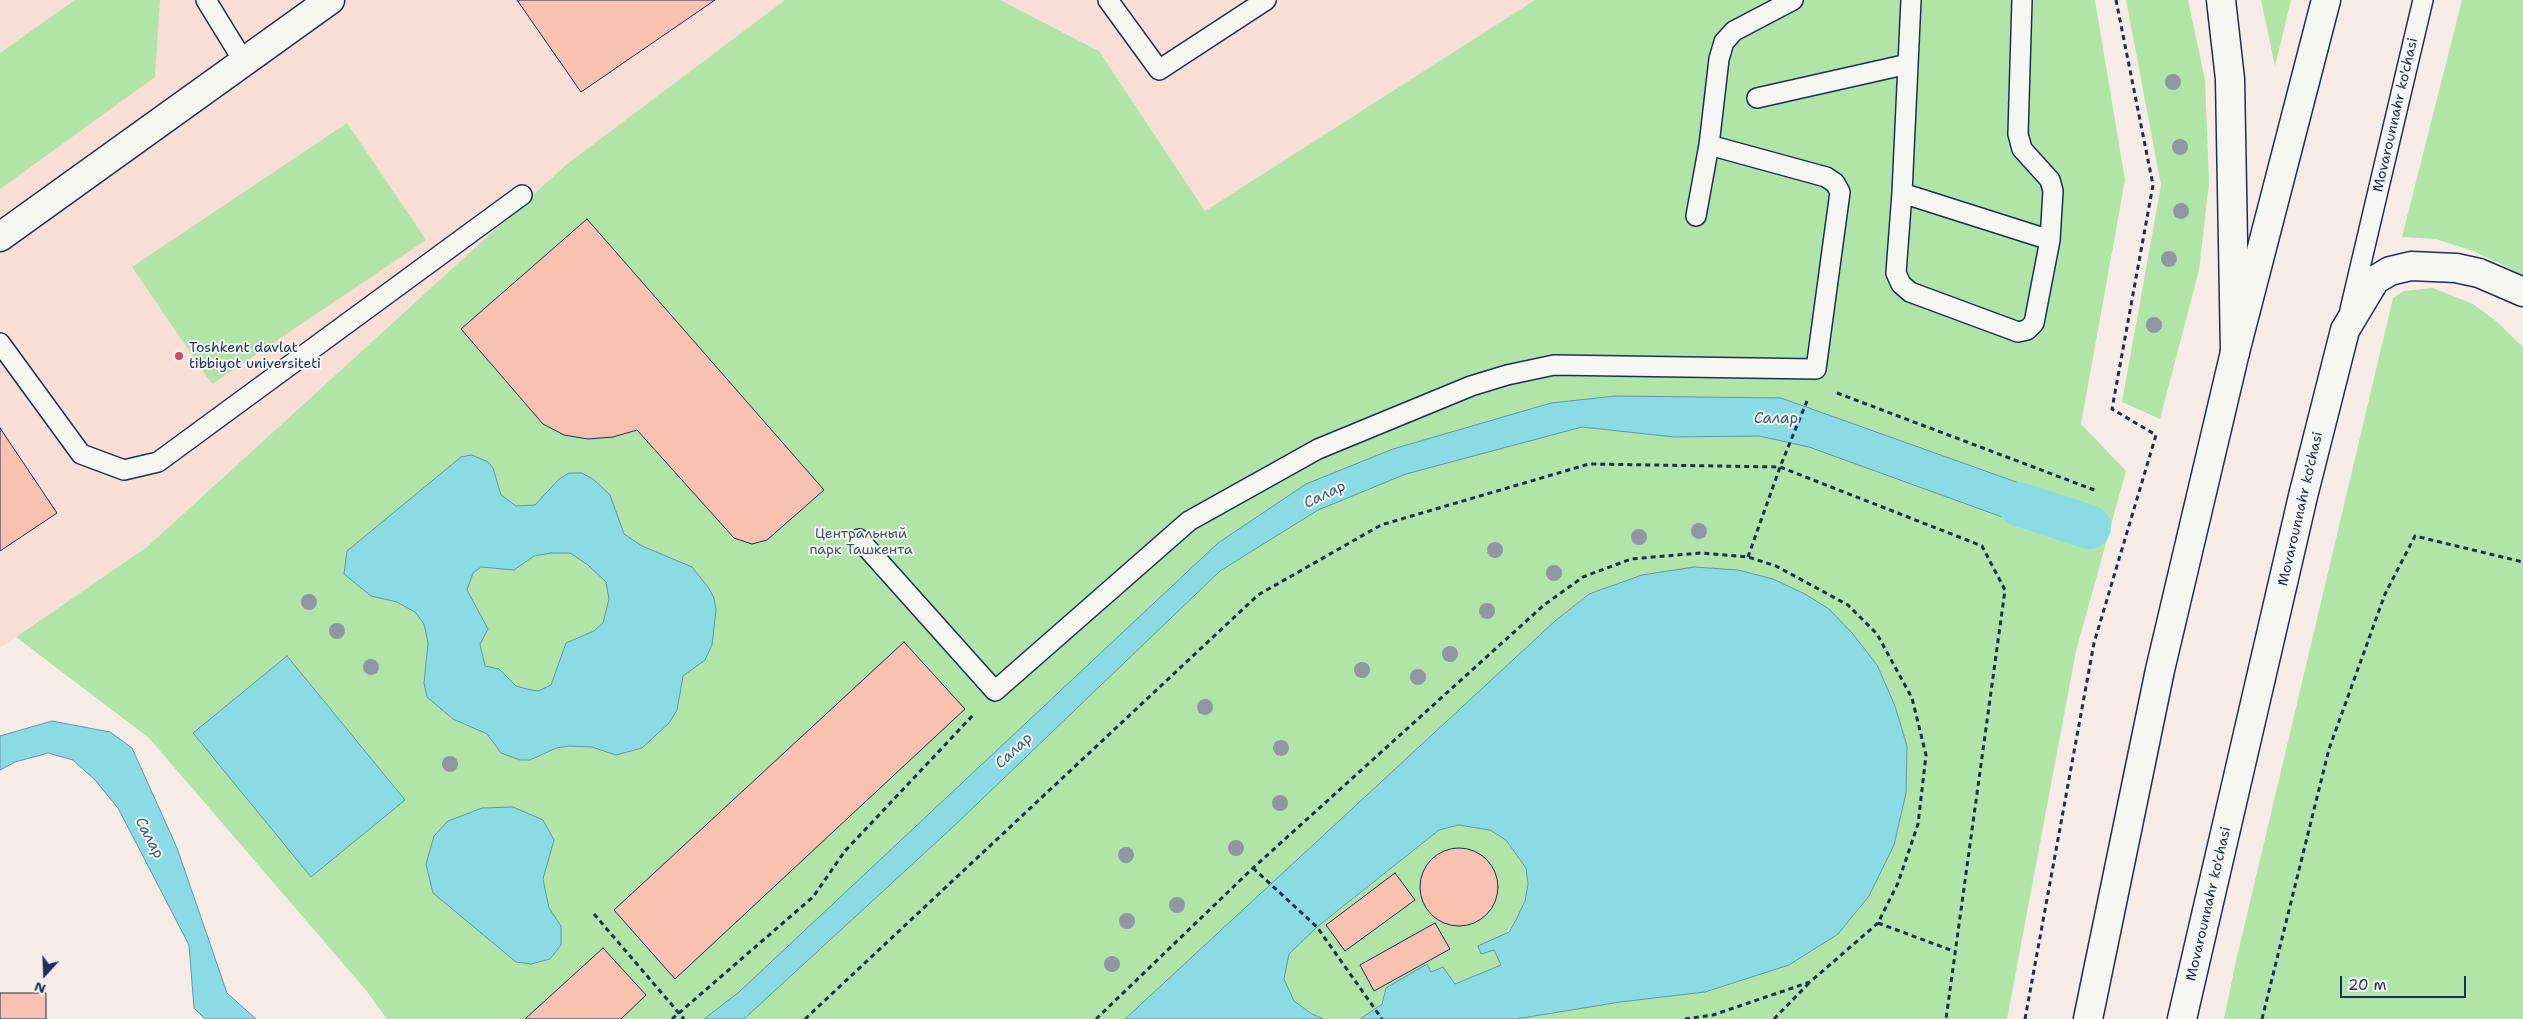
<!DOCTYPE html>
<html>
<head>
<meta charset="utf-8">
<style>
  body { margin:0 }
  #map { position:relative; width:2523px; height:1019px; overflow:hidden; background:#f7ebe5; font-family:"Shantell Sans",sans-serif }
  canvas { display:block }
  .north { position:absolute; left:20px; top:949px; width:50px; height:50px; -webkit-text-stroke:4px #f6f6f2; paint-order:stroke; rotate:200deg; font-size:14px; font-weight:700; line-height:20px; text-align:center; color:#1b2f5e }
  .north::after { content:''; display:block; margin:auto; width:18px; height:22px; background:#1b2f5e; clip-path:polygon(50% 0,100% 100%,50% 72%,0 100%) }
  .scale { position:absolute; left:2340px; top:976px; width:126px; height:22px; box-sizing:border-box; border:2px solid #1b2f5e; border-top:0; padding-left:6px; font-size:15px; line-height:18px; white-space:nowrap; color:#1b2f5e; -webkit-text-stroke:4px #f6f6f2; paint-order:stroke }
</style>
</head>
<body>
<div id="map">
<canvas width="2523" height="1019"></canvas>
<div class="north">N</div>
<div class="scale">20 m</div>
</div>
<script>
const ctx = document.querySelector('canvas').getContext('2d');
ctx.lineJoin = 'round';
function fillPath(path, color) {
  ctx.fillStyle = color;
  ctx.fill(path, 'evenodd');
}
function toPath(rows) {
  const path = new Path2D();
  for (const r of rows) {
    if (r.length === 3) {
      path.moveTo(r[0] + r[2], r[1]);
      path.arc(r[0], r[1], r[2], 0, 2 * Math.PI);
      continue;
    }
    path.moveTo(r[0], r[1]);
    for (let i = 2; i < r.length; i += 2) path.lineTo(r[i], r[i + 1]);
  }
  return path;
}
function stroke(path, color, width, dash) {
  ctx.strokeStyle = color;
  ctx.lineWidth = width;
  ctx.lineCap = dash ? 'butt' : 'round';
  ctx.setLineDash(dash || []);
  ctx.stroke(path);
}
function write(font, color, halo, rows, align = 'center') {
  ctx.font = font + ' "Shantell Sans",sans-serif';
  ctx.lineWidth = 4;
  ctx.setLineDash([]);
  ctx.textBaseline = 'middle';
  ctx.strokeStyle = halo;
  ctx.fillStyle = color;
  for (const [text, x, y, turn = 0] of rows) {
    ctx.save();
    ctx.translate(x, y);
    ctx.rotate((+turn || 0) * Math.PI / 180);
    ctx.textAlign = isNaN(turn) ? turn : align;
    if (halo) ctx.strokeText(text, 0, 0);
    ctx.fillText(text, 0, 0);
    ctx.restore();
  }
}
const built = toPath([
  [0,0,785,0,567,164,147,547,0,648],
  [1000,0,1535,0,1205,211,1099,51]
]);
const green = toPath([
  [75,0,160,0,155,77,0,189,0,53],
  [785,0,1000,0,1099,51,1205,211,1535,0,2095,0,2125,180,2081,424,2126,471,2076,651,2007,1019,1516,1019,1620,1002,1705,992,1789,965,1838,934,1869,896,1894,845,1906,793,1907,746,1895,706,1877,665,1805,594,1773,579,1738,570,1694,567,1642,575,1588,594,1555,621,1125,1019,387,1019,365,989,149,738,16,637,147,547,567,164],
  [2126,0,2188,0,2205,80,2209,183,2199,270,2160,419,2122,402,2161,185],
  [2261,0,2291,0,2275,66],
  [2462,0,2523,0,2523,278,2509,268,2473,251,2436,239,2402,237],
  [347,123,426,240,212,384,132,267],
  [2433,288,2473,304,2496,321,2523,347,2523,1019,2224,1019,2236,961,2393,298,2404,291],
  [1459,825,1490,830,1506,840,1526,868,1528,884,1525,901,1516,920,1494,949,1501,965,1455,984,1431,972,1427,964,1384,998,1377,1008,1360,1019,1324,1019,1312,1014,1294,1001,1284,979,1289,954,1317,927,1439,830]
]);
const water = toPath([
  [1616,396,1781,398,2075,503,2075,524,2071,542,1809,447,1759,436,1674,437,1582,427,1406,474,1318,510,1220,571,955,825,744,1019,704,1019,739,992,1218,543,1306,484,1393,449,1551,403,1616,396],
  [472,455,488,462,493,468,501,495,516,506,535,505,559,479,569,473,582,473,593,479,610,495,624,534,642,546,692,567,708,587,714,598,716,610,712,645,705,660,683,676,677,710,669,723,642,748,616,755,592,747,569,746,556,748,530,760,520,760,501,753,487,734,453,719,427,697,424,683,428,643,424,624,415,612,397,602,371,596,344,574,347,551,461,457,472,455],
  [551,553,570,553,588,565,606,582,609,599,603,623,594,631,566,643,551,685,538,691,527,689,516,686,499,669,485,666,480,644,488,629,467,590,473,573,481,567,514,570,534,556,551,553],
  [1694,567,1738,570,1773,579,1805,594,1829,609,1853,634,1877,665,1895,706,1907,746,1906,793,1894,845,1869,896,1838,934,1789,965,1705,992,1620,1002,1516,1019,1360,1019,1382,1004,1386,988,1427,964,1431,972,1443,967,1455,984,1501,965,1494,950,1481,954,1478,946,1509,932,1516,920,1525,901,1528,884,1526,868,1506,840,1490,830,1459,825,1439,830,1317,927,1289,954,1284,979,1294,1001,1312,1014,1324,1019,1125,1019,1555,621,1589,594,1642,575,1694,567],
  [287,656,405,800,311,877,193,733,287,656],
  [52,721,110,732,132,748,177,848,227,993,256,1019,205,1019,194,1008,189,945,118,808,95,780,73,760,48,753,15,762,0,770,0,736,52,721],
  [513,807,543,820,554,840,543,879,549,908,561,926,561,945,550,959,531,964,516,962,433,893,426,864,434,836,448,821,482,808,513,807]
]);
const canal = toPath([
  [2019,504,2089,527]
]);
const building = toPath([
  [517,0,715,0,581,92,517,0],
  [587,219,824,490,767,540,752,544,734,538,637,430,613,437,588,439,564,435,543,424,461,329,587,219],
  [0,428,57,513,0,551,0,428],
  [904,642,965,709,675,979,614,910,904,642],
  [1459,887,39],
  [1395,873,1415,900,1345,951,1326,925,1395,873],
  [1435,923,1450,949,1374,991,1360,965,1435,923],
  [603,948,646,995,621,1019,525,1019,603,948],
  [0,993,46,993,46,1019,0,1019,0,993]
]);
const path = toPath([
  [1837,393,2097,491],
  [1748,557,1780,467,1807,401],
  [1253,868,1317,927,1382,1019],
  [594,914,684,1019],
  [1878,923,1956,952],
  [672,1019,813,897,845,851,975,713],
  [805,1019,1258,595,1381,525,1589,464,1780,467,1982,546,2005,590,1946,1019],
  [1096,1019,1253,868,1544,605,1583,577,1631,559,1700,553,1748,557,1776,566,1848,605,1877,634,1912,698,1926,755,1918,824,1898,883,1878,923,1810,982,1713,1015,1684,1019],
  [1774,1019,1810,982],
  [2025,1019,2094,643,2156,435,2112,409,2153,185,2116,0],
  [2262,1019,2329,749,2385,594,2415,536,2523,562]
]);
const lane = toPath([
  [206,0,244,62],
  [1108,0,1159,70,1266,0],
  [1911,0,1902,193,2050,240],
  [1757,98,1908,64],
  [1902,193,1896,273,1901,284,1910,292,2018,332,2027,330,2034,323,2050,240,2053,191,2050,180,2022,149,2018,134,2022,0],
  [1696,216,1709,145,1719,59,1724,42,1734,31,1793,0],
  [2350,310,2423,0],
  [0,343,81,454,124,470,158,462,522,195],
  [859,539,995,691,1189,521,1318,449,1471,386,1507,375,1554,365,1816,369,1840,192,1835,183,1826,177,1709,145]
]);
const street = toPath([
  [0,237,330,0]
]);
const secondary = toPath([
  [2088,1019,2160,670,2235,352,2326,0],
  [2182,1019,2303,496,2345,330,2375,280,2390,271,2411,266,2456,268,2479,273,2523,292]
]);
const primary = toPath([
  [2221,0,2230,79,2235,352]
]);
const trees = [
  [2173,82],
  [2180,147],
  [2181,211],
  [2169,259],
  [2154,325],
  [1699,531],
  [1639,537],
  [1495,550],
  [1554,573],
  [309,602],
  [1487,611],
  [337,631],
  [1450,654],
  [371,667],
  [1362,670],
  [1418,677],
  [1205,707],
  [1281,748],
  [450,764],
  [1280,803],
  [1236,848],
  [1126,855],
  [1177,905],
  [1127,921],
  [1112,964]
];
const markers = [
  [179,356,5,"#d1495b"]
];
const streetNames = [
  ["Movarounnahr ko'chasi",2396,115,-77],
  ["Movarounnahr ko'chasi",2301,509,-77],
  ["Movarounnahr ko'chasi",2209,904,-77]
];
const poiNames = [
  ["Toshkent davlat",189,348],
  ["tibbiyot universiteti",189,364]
];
const parkNames = [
  ["Центральный",861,534],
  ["парк Ташкента",861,550]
];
const waterNames = [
  ["Салар",1776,419],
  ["Салар",1325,495,-26],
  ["Салар",1014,751,-43],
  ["Салар",149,838,62]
];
fillPath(built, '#f8ded5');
fillPath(green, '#b0e5a7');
fillPath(water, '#8bdbe5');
stroke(water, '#5e96af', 1);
stroke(canal, '#8bdbe5', 44);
fillPath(building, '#f9c1af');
stroke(building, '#1b2f5e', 1);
stroke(lane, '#1b2f5e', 22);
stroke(street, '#1b2f5e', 31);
stroke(secondary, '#1b2f5e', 31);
stroke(primary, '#1b2f5e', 31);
stroke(path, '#1b2f5e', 3, [5, 4]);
stroke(lane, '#f6f6f2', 19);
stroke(street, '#f6f6f2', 28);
stroke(secondary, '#f6f6f2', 28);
stroke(primary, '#f6f6f2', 28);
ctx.fillStyle = '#8e97a3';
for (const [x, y] of trees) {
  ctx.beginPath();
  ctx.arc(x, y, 8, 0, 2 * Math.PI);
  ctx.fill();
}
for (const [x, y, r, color] of markers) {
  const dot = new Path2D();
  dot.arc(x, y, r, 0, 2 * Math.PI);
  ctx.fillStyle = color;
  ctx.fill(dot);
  stroke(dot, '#f6f6f2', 2);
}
write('14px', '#1b2f5e', '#f6f6f2', streetNames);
write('14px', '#1b2f5e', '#f6f6f2', poiNames, 'left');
write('14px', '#39536d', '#f6f6f2', parkNames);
write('italic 15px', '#375a80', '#f6f6f2', waterNames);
</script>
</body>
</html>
